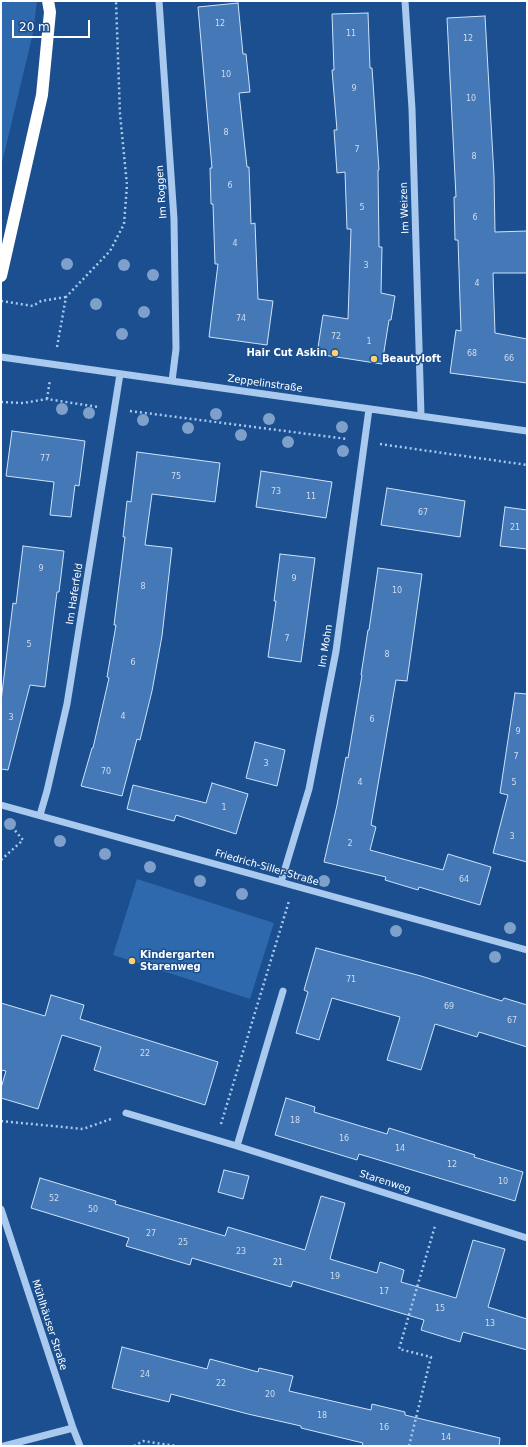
<!DOCTYPE html>
<html>
<head>
<meta charset="utf-8">
<style>
  body { margin:0 }
  #map { position:relative; width:528px; height:1447px; overflow:hidden; background:#1b4f8f; font-family:"DejaVu Sans",sans-serif }
  canvas { display:block }
  .frame { position:absolute; inset:0; border:2px solid #fff; pointer-events:none }
  .scale { position:absolute; left:12px; top:20px; width:78px; height:18px; box-sizing:border-box; border:2px solid #fff; border-top:0; padding-left:5px; font-size:12px; line-height:14px; white-space:nowrap; color:#fff; -webkit-text-stroke:3px #1b4f8f; paint-order:stroke }
</style>
</head>
<body>
<div id="map">
<canvas width="528" height="1447"></canvas>
<div class="frame"></div>
<div class="scale">20 m</div>
</div>
<script>
const ctx = document.querySelector('canvas').getContext('2d');
ctx.lineJoin = 'round';
function fillPath(path, color) {
  ctx.fillStyle = color;
  ctx.fill(path, 'evenodd');
}
function toPath(rows) {
  const path = new Path2D();
  for (const r of rows) {
    path.moveTo(r[0], r[1]);
    for (let i = 2; i < r.length; i += 2) path.lineTo(r[i], r[i + 1]);
  }
  return path;
}
function stroke(path, color, width, dash) {
  ctx.strokeStyle = color;
  ctx.lineWidth = width;
  ctx.lineCap = dash ? 'butt' : 'round';
  ctx.setLineDash(dash || []);
  ctx.stroke(path);
}
function write(font, color, halo, rows, align = 'center') {
  ctx.font = font + ' "DejaVu Sans",sans-serif';
  ctx.lineWidth = 3;
  ctx.setLineDash([]);
  ctx.textBaseline = 'middle';
  ctx.strokeStyle = halo;
  ctx.fillStyle = color;
  for (const [text, x, y, turn = 0] of rows) {
    ctx.save();
    ctx.translate(x, y);
    ctx.rotate((+turn || 0) * Math.PI / 180);
    ctx.textAlign = isNaN(turn) ? turn : align;
    if (halo) ctx.strokeText(text, 0, 0);
    ctx.fillText(text, 0, 0);
    ctx.restore();
  }
}
const green = toPath([
  [1,1,37,1,33,33,1,167],
  [137,879,274,923,250,999,113,955]
]);
const building = toPath([
  [238,3,243,54,246,54,250,92,239,93,247,167,249,167,251,224,255,223,258,299,273,301,267,345,209,337,218,264,215,264,213,204,211,204,210,168,212,168,198,7,238,3],
  [368,13,370,68,372,68,379,170,378,170,379,247,382,247,381,293,395,296,391,320,389,320,382,364,317,354,323,315,348,319,351,229,347,229,345,172,337,173,334,130,337,130,332,70,334,70,332,14,368,13],
  [485,16,494,176,495,232,527,231,527,273,493,273,495,333,527,339,527,383,450,373,456,330,461,331,458,240,455,240,454,197,456,197,447,18,485,16],
  [12,431,85,441,79,486,75,485,71,517,50,515,54,482,6,476,12,431],
  [137,452,220,463,215,502,152,494,145,545,172,548,162,636,152,691,140,740,137,739,122,796,81,786,92,748,93,748,109,678,107,677,116,625,114,625,125,537,123,537,127,501,131,502,137,452],
  [261,471,332,482,326,518,256,507,261,471],
  [387,488,465,501,460,537,381,525,387,488],
  [505,507,527,510,527,549,500,546,505,507],
  [23,546,64,551,59,592,57,592,45,687,30,685,8,770,1,769,1,701,13,603,16,604,23,546],
  [280,554,315,558,301,662,268,657,276,601,274,601,280,554],
  [378,568,422,574,407,681,396,680,371,825,376,827,370,850,443,870,448,854,491,867,480,905,419,887,418,890,385,880,386,877,324,862,337,805,346,757,348,758,362,675,361,675,368,630,369,630,378,568],
  [515,693,527,694,527,862,493,853,508,795,500,793,515,693],
  [255,742,285,750,277,786,246,778,255,742],
  [212,783,248,794,236,834,176,815,174,821,127,809,133,785,206,803,212,783],
  [316,948,421,976,502,1001,504,998,527,1005,527,1047,479,1032,477,1037,435,1024,421,1070,387,1060,400,1017,332,998,319,1040,296,1033,308,992,304,990,316,948],
  [51,995,84,1005,80,1019,218,1062,205,1105,94,1070,101,1047,62,1035,38,1109,1,1098,1,1088,6,1071,1,1070,1,1003,45,1016,51,995],
  [286,1098,315,1107,314,1112,387,1134,389,1128,475,1155,474,1157,523,1172,515,1201,359,1154,357,1160,275,1135,286,1098],
  [224,1170,249,1176,243,1199,218,1192,224,1170],
  [40,1178,116,1201,115,1204,225,1236,228,1227,305,1250,321,1196,345,1203,330,1259,377,1273,380,1262,404,1270,401,1282,456,1298,473,1240,505,1249,488,1307,527,1319,527,1350,463,1332,460,1342,421,1330,424,1320,293,1281,291,1287,192,1258,190,1265,126,1246,129,1238,31,1208,40,1178],
  [122,1347,207,1369,210,1359,258,1372,259,1368,293,1376,289,1391,371,1410,372,1404,405,1412,405,1415,500,1438,499,1446,362,1446,363,1443,301,1428,301,1426,248,1414,171,1394,169,1402,112,1388,122,1347]
]);
const path = toPath([
  [1,301,33,306,41,301,66,297],
  [57,347,66,297,110,251,124,224,127,185,120,114,116,1],
  [47,399,50,380],
  [1,402,23,403,47,399,98,407],
  [130,411,347,439],
  [380,444,527,465],
  [1,860,23,840,12,827],
  [1,1121,83,1129,111,1119],
  [221,1124,289,901],
  [134,1446,143,1441,177,1446],
  [409,1446,431,1357,399,1349,435,1226]
]);
const minor = toPath([
  [159,1,174,219,176,349,172,381],
  [405,1,412,109,421,415],
  [1,357,527,431],
  [1,805,527,950],
  [40,815,47,791,67,704,120,374],
  [281,882,309,789,336,651,369,409],
  [126,1113,237,1146,527,1238],
  [237,1146,283,991],
  [1,1209,73,1428,80,1446],
  [4,1446,73,1428]
]);
const highway = toPath([
  [1,276,42,95,50,12,48,1]
]);
const trees = [
  [67,264],
  [124,265],
  [153,275],
  [96,304],
  [144,312],
  [122,334],
  [62,409],
  [89,413],
  [216,414],
  [269,419],
  [143,420],
  [342,427],
  [188,428],
  [241,435],
  [288,442],
  [343,451],
  [10,824],
  [60,841],
  [105,854],
  [150,867],
  [200,881],
  [324,881],
  [242,894],
  [510,928],
  [396,931],
  [495,957]
];
const markers = [
  [335,353,4,"#ffd166"],
  [374,359,4,"#ffd166"],
  [132,961,4,"#ffd166"]
];
const numberNames = [
  ["12",220,24],
  ["11",351,34],
  ["12",468,39],
  ["10",226,75],
  ["9",354,89],
  ["10",471,99],
  ["8",226,133],
  ["7",357,150],
  ["8",474,157],
  ["6",230,186],
  ["5",362,208],
  ["6",475,218],
  ["4",235,244],
  ["3",366,266],
  ["4",477,284],
  ["74",241,319],
  ["72",336,337],
  ["1",369,342],
  ["68",472,354],
  ["66",509,359],
  ["77",45,459],
  ["75",176,477],
  ["73",276,492],
  ["11",311,497],
  ["67",423,513],
  ["21",515,528],
  ["9",41,569],
  ["9",294,579],
  ["8",143,587],
  ["10",397,591],
  ["7",287,639],
  ["5",29,645],
  ["8",387,655],
  ["6",133,663],
  ["4",123,717],
  ["3",11,718],
  ["6",372,720],
  ["9",518,732],
  ["7",516,757],
  ["3",266,764],
  ["70",106,772],
  ["4",360,783],
  ["5",514,783],
  ["1",224,808],
  ["3",512,837],
  ["2",350,844],
  ["64",464,880],
  ["71",351,980],
  ["69",449,1007],
  ["67",512,1021],
  ["22",145,1054],
  ["18",295,1121],
  ["16",344,1139],
  ["14",400,1149],
  ["12",452,1165],
  ["10",503,1182],
  ["52",54,1199],
  ["50",93,1210],
  ["27",151,1234],
  ["25",183,1243],
  ["23",241,1252],
  ["21",278,1263],
  ["19",335,1277],
  ["17",384,1292],
  ["15",440,1309],
  ["13",490,1324],
  ["24",145,1375],
  ["22",221,1384],
  ["20",270,1395],
  ["18",322,1416],
  ["16",384,1428],
  ["14",446,1438]
];
const streetNames = [
  ["Im Roggen",162,192,-94],
  ["Im Weizen",405,208,-92],
  ["Zeppelinstraße",265,384,8],
  ["Im Haferfeld",75,594,-81],
  ["Im Mohn",326,646,-81],
  ["Friedrich-Siller-Straße",267,868,16],
  ["Starenweg",385,1182,18],
  ["Mühlhäuser Straße",49,1325,72]
];
const poiNames = [
  ["Hair Cut Askin",327,353,"right"],
  ["Beautyloft",382,359],
  ["Kindergarten",140,955],
  ["Starenweg",140,967]
];
fillPath(green, '#2e69ad');
fillPath(building, '#4478b7');
stroke(building, '#cfe3fa', 1);
stroke(path, '#a9c9ee', 2.5, [2, 3]);
stroke(minor, '#a9c9ee', 7);
stroke(highway, '#fff', 12);
ctx.fillStyle = '#7ea0ca';
for (const [x, y] of trees) {
  ctx.beginPath();
  ctx.arc(x, y, 6, 0, 2 * Math.PI);
  ctx.fill();
}
for (const [x, y, r, color] of markers) {
  const dot = new Path2D();
  dot.arc(x, y, r, 0, 2 * Math.PI);
  ctx.fillStyle = color;
  ctx.fill(dot);
  stroke(dot, '#1b4f8f', 1.5);
}
write('8px', '#d0dded', null, numberNames);
write('10px', '#fff', '#1b4f8f', streetNames);
write('bold 10px', '#fff', '#1b4f8f', poiNames, 'left');
</script>
</body>
</html>
